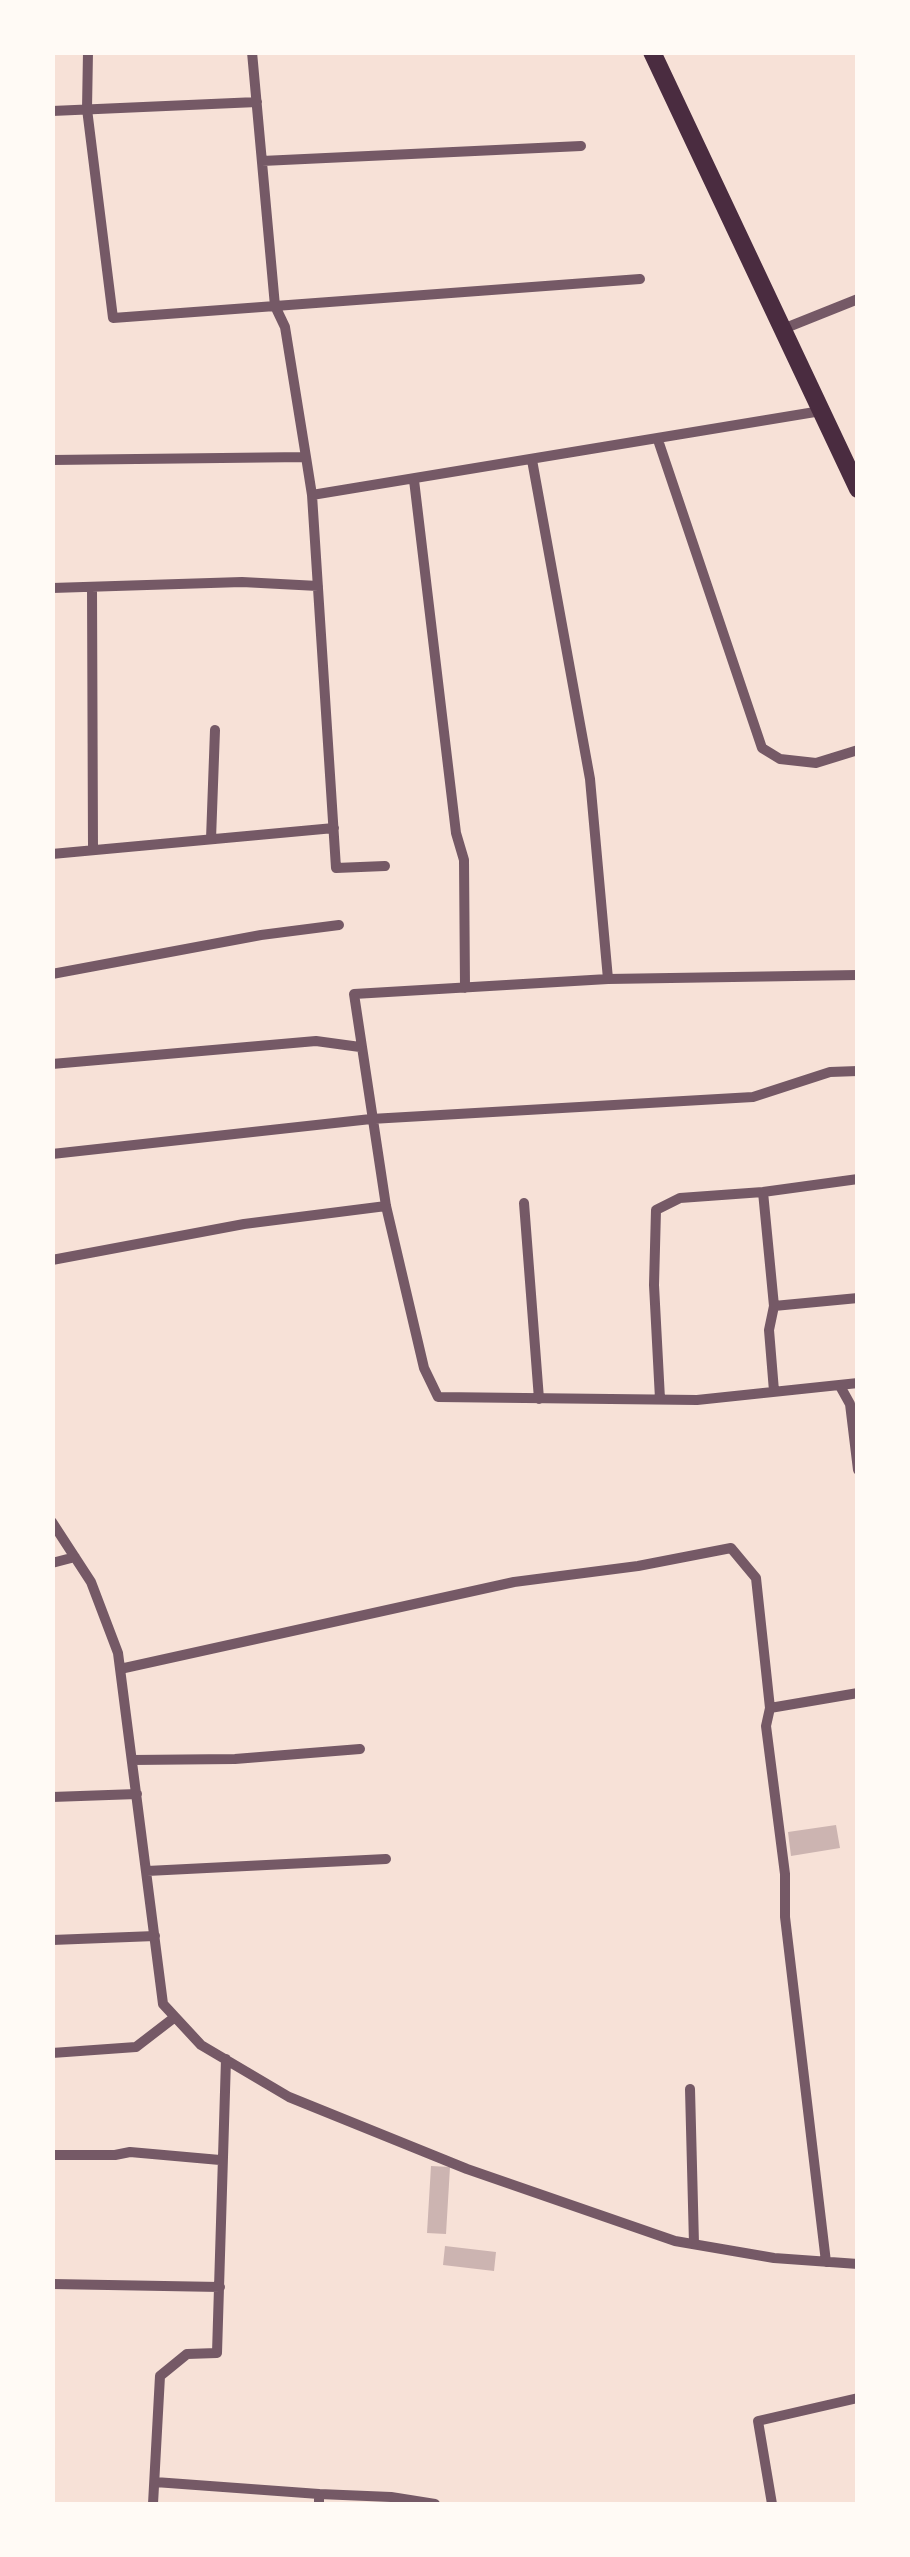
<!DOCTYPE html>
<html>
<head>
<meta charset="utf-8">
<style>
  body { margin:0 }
  #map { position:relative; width:910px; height:2557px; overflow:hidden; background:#f7e1d7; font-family:"Fira Sans Condensed",sans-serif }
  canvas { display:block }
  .frame { position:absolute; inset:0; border:55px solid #fffaf5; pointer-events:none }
</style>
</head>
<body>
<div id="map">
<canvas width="910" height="2557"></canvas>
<div class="frame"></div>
</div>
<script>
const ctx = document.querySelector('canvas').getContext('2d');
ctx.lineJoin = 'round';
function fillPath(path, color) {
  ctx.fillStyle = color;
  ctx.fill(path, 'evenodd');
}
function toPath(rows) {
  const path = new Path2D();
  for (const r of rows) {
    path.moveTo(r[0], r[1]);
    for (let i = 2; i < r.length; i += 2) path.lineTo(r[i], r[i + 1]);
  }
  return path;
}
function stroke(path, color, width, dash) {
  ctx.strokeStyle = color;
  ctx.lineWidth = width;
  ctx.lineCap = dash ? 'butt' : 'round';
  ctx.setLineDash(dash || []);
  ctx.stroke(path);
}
const building = toPath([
  [836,1825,840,1848,791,1856,788,1832],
  [431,2166,450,2167,446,2234,427,2233],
  [445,2246,496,2252,494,2271,443,2265]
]);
const minor = toPath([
  [88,52,87,109,113,318,640,279],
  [252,52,275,306,285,327,306,457],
  [52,111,257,102],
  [262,161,581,146],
  [783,329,858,299],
  [658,440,762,748,780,759,816,763,858,750],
  [52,460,306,457,312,495,821,411],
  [532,460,590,779,608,979],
  [414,480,456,833,464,860,465,988],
  [312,495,336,868,385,866],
  [52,588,242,582,318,586],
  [92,588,93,850],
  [211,839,215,730],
  [52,854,334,828],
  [52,974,261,935,339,925],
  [858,975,608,979,354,994,386,1206,424,1368,438,1397,697,1400,858,1383],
  [52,1064,316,1041,360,1047],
  [52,1154,371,1119,753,1097,830,1072,858,1071],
  [763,1192,774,1306,769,1330,774,1391],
  [524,1203,539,1399],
  [52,1260,244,1224,386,1206],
  [774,1306,858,1298],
  [840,1386,850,1404,858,1470],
  [660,1399,654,1285,656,1210,680,1198,763,1192,858,1179],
  [52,1522,91,1582,118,1653,163,2004,201,2045,289,2097,467,2169,675,2241,774,2258,858,2264],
  [52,1563,75,1557],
  [120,1669,514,1582,638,1566,731,1548,756,1578,770,1708,766,1726,785,1874,785,1917,826,2262],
  [770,1708,858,1693],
  [132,1760,235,1759,360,1749],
  [52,1797,137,1794],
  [147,1871,386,1859],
  [52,1940,155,1936],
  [52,2053,136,2047,175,2017],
  [690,2089,694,2244],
  [52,2155,115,2155,130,2152,220,2160],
  [52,2284,220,2287],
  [155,2482,319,2494,319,2504],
  [319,2494,391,2497,435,2504],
  [153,2504,160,2376,187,2354,217,2353,226,2059],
  [772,2504,758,2421,858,2398]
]);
const secondary = toPath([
  [652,52,858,489]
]);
fillPath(building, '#ccb4b1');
stroke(minor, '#755966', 10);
stroke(secondary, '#4a2c40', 18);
</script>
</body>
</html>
